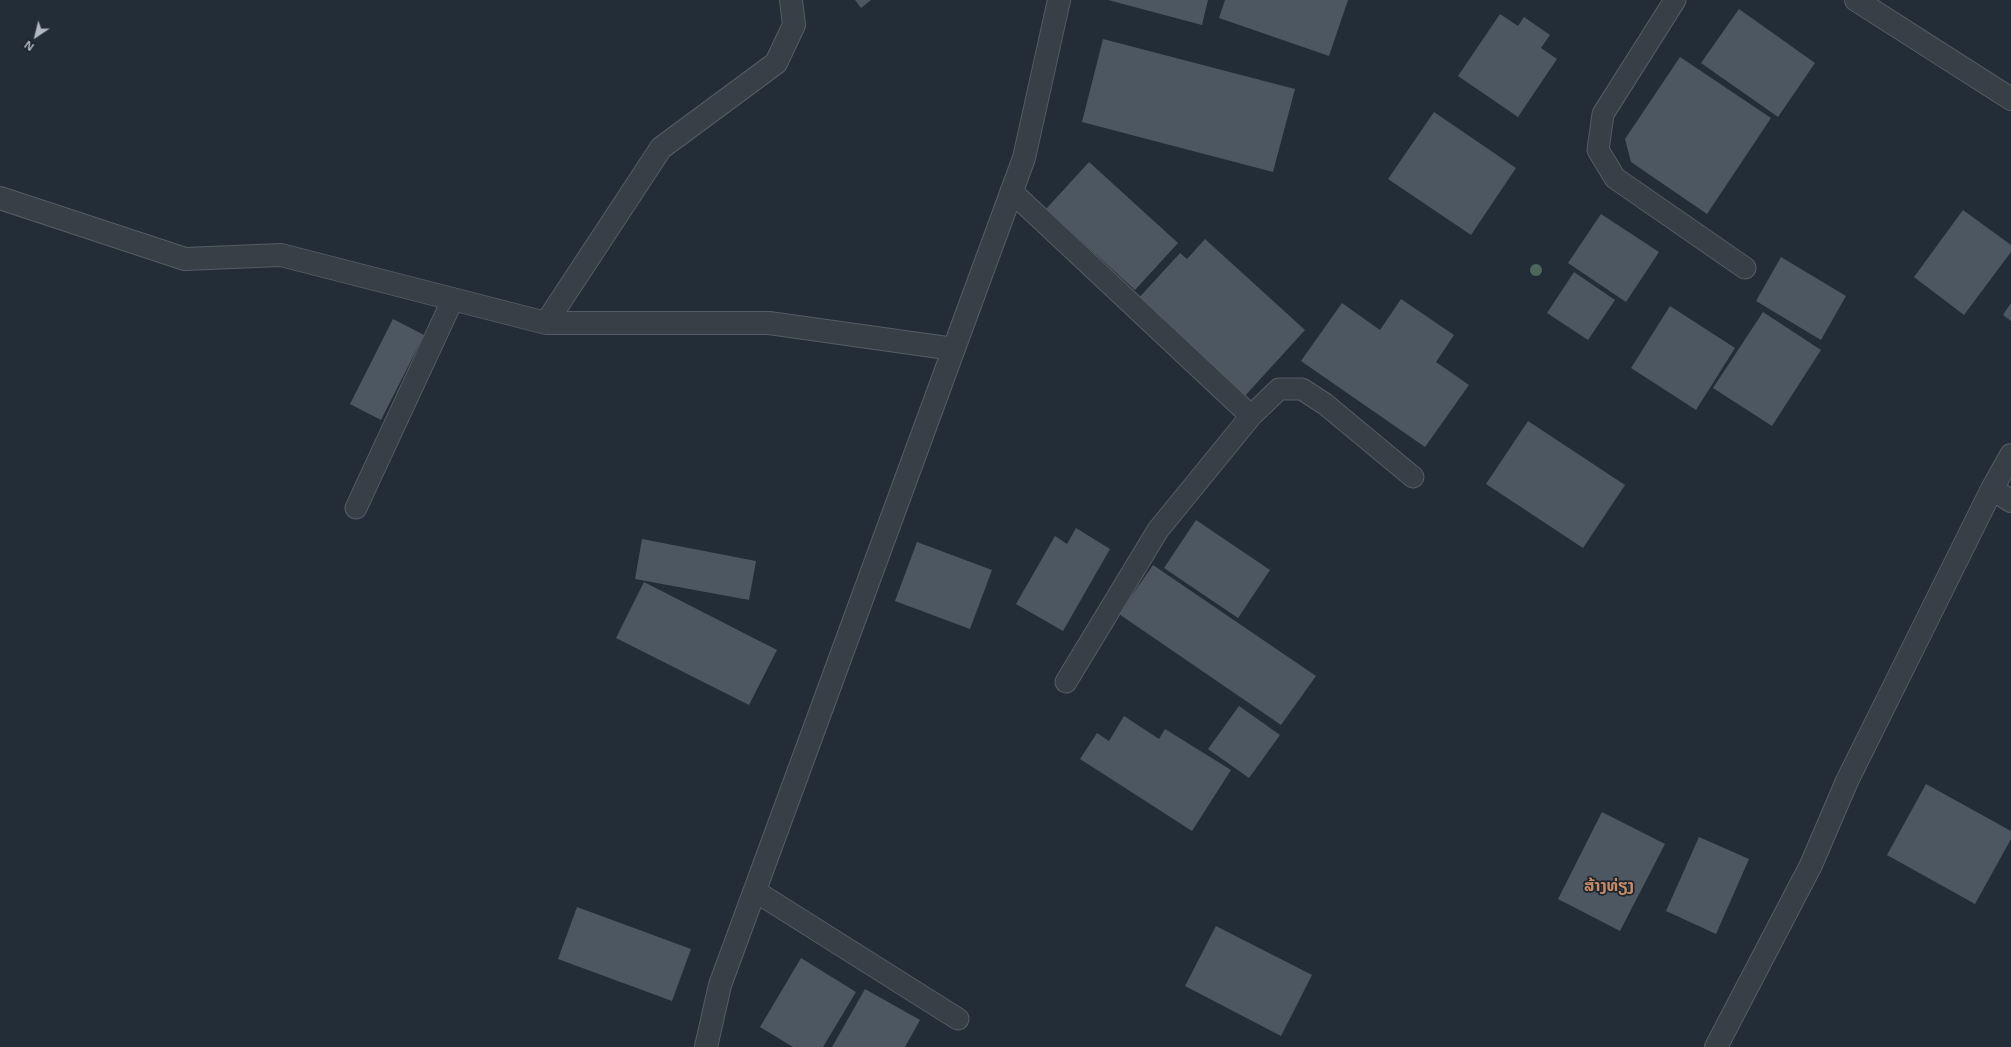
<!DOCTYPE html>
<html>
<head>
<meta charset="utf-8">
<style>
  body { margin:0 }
  #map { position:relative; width:2011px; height:1047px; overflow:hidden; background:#232d37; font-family:"Noto Sans",sans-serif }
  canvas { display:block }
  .north { position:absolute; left:16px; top:16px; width:40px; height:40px; -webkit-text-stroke:3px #1c242c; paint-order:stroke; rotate:215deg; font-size:11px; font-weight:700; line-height:16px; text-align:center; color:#b1bac4 }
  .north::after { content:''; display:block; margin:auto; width:14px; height:18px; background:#b1bac4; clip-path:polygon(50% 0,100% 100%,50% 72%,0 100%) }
</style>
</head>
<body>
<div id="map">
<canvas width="2011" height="1047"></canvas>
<div class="north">N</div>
</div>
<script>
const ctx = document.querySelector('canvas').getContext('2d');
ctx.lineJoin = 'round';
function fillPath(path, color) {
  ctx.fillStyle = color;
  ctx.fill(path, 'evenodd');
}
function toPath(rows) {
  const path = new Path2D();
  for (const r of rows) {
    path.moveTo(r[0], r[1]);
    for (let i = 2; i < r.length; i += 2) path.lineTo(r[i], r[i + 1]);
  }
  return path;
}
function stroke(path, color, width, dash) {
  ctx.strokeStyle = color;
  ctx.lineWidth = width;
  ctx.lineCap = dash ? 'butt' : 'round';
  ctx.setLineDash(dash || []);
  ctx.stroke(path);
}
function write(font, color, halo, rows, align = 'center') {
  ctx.font = font + ' "Noto Sans","Noto Sans Lao",sans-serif';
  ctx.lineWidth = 3.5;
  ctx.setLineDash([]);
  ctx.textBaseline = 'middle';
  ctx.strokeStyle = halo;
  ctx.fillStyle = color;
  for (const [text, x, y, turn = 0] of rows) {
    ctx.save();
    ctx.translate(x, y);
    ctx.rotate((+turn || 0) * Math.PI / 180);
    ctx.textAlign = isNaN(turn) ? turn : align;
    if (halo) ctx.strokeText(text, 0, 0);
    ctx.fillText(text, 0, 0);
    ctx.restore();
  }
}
const building = toPath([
  [855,0,871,0,861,8],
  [1108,0,1208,0,1202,25],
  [1225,0,1348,0,1329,56,1219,18],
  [1739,9,1815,63,1778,117,1701,63],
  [1500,14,1518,26,1524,17,1550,35,1541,48,1557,59,1518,117,1458,76],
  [1103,39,1295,89,1273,172,1082,122],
  [1680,57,1771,118,1707,214,1631,162,1625,139],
  [1434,112,1516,168,1471,235,1388,179],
  [1089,162,1178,243,1135,290,1046,209],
  [1963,210,2011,245,2011,252,1964,315,1914,277],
  [1601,214,1659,252,1626,302,1568,263],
  [1205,239,1305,330,1243,398,1136,301,1180,253,1187,259],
  [1781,257,1846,296,1821,340,1756,301],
  [1574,272,1615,300,1588,340,1547,313],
  [1401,299,1454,335,1436,362,1469,385,1425,447,1301,361,1342,303,1380,330],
  [2011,303,2011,321,2003,315],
  [1670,306,1735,348,1696,410,1631,368],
  [1763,312,1821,350,1772,426,1713,388],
  [393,319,424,335,381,420,350,404],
  [1528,421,1625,485,1583,548,1486,484],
  [1196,520,1270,570,1238,618,1164,568],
  [1076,528,1110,549,1063,631,1016,604,1055,536,1067,544],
  [642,539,756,561,749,600,635,579],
  [917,542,992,570,970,629,895,601],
  [1153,565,1316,676,1281,725,1119,614],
  [644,582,777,650,749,705,616,638],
  [1239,706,1280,735,1249,778,1208,749],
  [1124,716,1159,739,1165,729,1231,770,1192,831,1080,759,1097,733,1109,741],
  [1926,784,2011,831,2011,839,1975,904,1887,855],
  [1602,812,1665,844,1620,931,1558,899],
  [1699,837,1749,859,1716,934,1666,911],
  [577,907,691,949,672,1001,558,959],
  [1216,926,1312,975,1281,1036,1185,986],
  [801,958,856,992,823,1047,793,1047,760,1027],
  [865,989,920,1020,905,1047,832,1047]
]);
const lane = toPath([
  [1675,0,1603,114,1598,150,1615,178,1745,268],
  [1011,191,1251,416],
  [356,508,453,299],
  [1066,682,1158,530,1251,416,1279,389,1302,389,1325,404,1413,477],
  [755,891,958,1019]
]);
const street = toPath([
  [1856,0,2011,99],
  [0,198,185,259,281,255,546,323,769,323,954,349],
  [546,323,661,148,776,63,794,25,791,0],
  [1992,489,2011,501],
  [706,1047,720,985,1024,158,1059,0],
  [1716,1047,1811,865,1847,781,1992,489,2011,455]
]);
const trees = [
  [1536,270]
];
const quarterNames = [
  ["ສ້າງທ່ຽງ",1609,886]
];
fillPath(building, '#4c5762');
stroke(lane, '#545d65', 23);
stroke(street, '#545d65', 24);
stroke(lane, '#373f47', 21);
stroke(street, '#373f47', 22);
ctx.fillStyle = '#4e675b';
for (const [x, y] of trees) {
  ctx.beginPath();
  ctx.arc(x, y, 6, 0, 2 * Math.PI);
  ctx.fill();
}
write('bold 16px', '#c88b68', '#1c242c', quarterNames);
</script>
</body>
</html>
